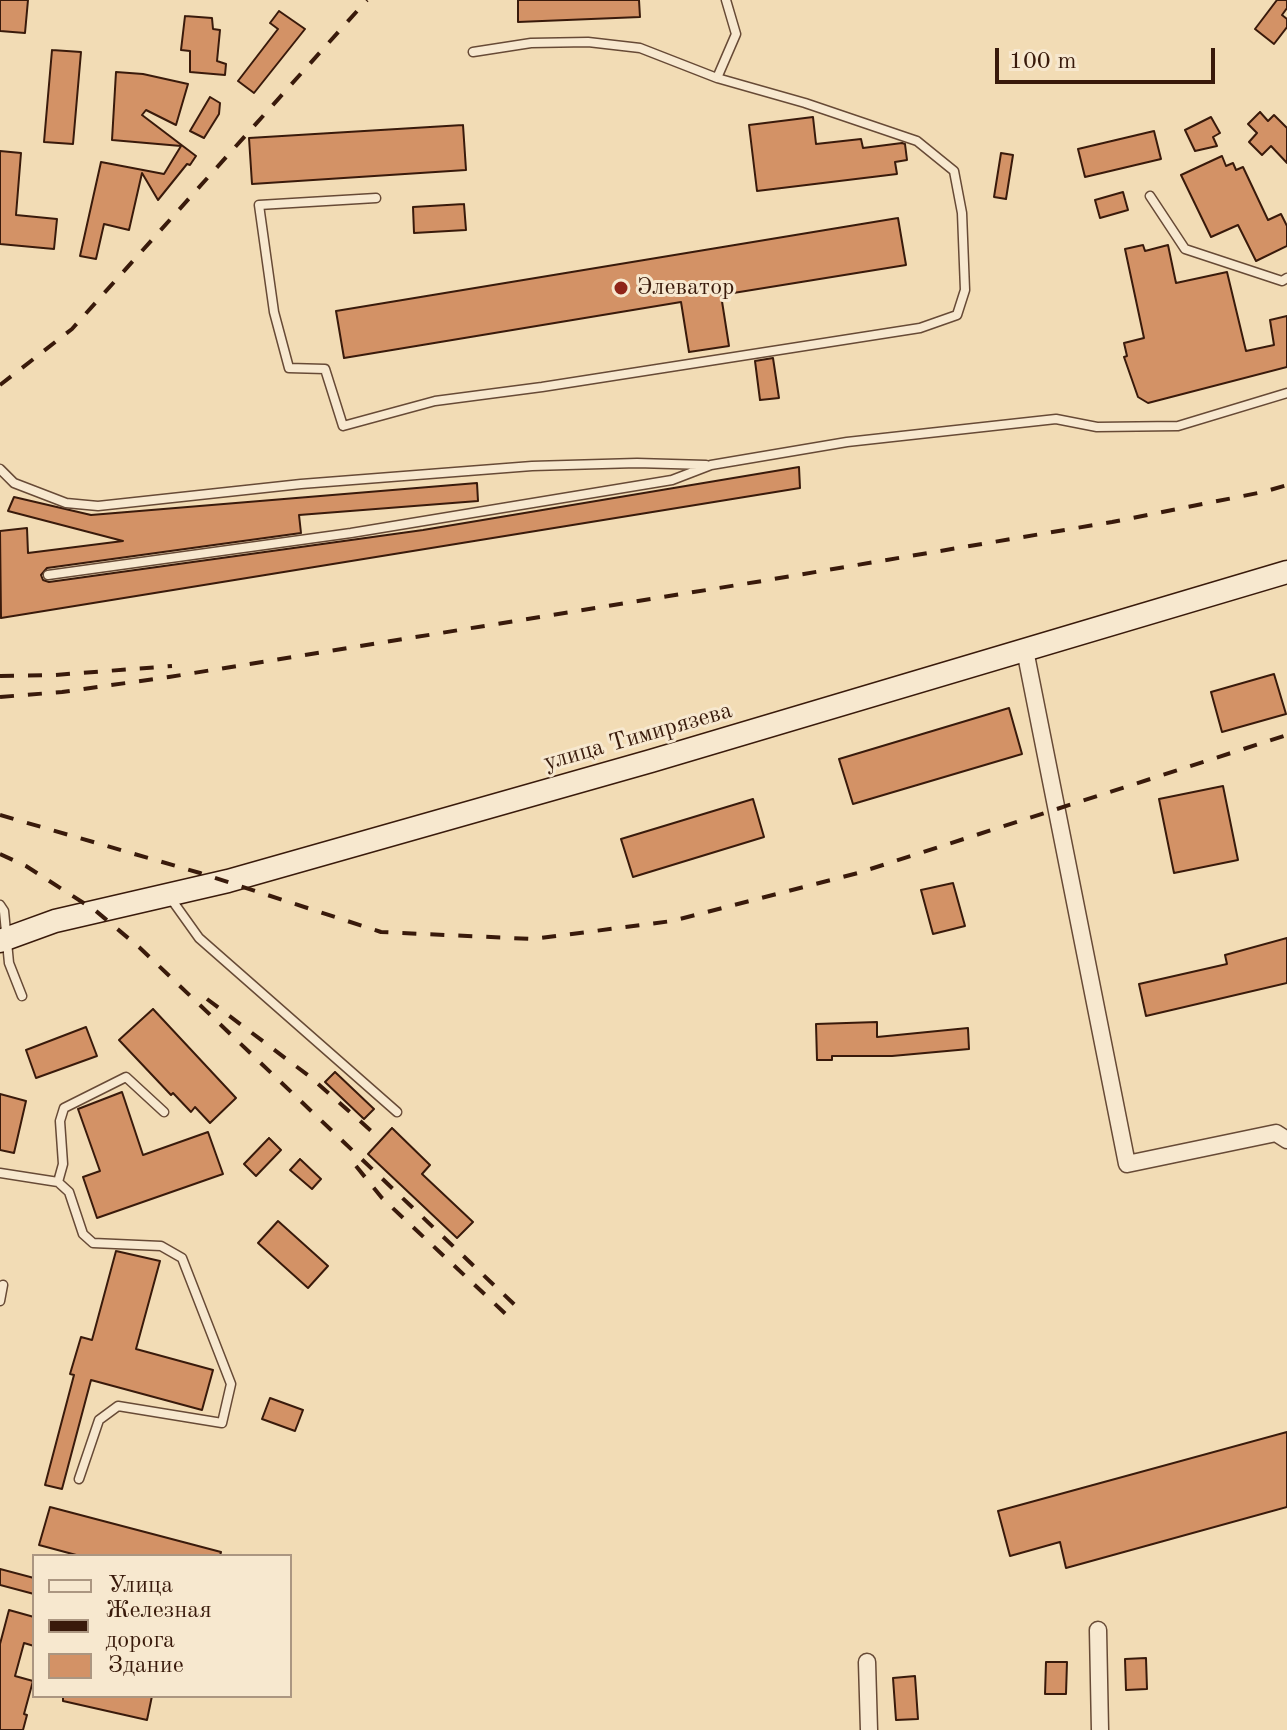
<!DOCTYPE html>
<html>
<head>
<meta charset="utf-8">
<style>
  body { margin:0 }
  #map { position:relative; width:1287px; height:1730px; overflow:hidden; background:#f2dcb5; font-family:"Old Standard TT",serif }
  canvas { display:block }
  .legend { position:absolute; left:32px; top:1554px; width:260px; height:144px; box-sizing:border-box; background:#f7e8cf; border:2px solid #ab9681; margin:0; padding:10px 14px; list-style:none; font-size:24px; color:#391a0b }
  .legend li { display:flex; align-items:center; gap:16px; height:40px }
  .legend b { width:40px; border:2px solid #ab9681 }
  .scale { position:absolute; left:995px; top:48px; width:220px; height:36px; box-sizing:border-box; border:4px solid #391a0b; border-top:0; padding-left:10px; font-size:24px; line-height:28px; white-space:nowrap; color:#391a0b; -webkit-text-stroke:6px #f7e8cf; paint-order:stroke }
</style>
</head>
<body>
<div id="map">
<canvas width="1287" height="1730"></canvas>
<ul class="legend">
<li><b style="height:10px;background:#f7e8cf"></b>Улица</li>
<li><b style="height:10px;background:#391a0b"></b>Железная дорога</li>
<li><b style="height:22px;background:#d39266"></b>Здание</li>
</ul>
<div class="scale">100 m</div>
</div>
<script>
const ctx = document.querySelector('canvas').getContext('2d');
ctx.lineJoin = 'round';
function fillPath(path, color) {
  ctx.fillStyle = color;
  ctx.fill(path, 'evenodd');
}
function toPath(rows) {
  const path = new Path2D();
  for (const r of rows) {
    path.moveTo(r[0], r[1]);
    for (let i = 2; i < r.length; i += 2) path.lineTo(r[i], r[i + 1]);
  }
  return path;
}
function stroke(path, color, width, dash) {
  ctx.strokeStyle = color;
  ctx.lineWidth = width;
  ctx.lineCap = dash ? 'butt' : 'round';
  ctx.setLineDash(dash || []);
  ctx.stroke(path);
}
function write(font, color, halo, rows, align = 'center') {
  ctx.font = font + ' "Old Standard TT",serif';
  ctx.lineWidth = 6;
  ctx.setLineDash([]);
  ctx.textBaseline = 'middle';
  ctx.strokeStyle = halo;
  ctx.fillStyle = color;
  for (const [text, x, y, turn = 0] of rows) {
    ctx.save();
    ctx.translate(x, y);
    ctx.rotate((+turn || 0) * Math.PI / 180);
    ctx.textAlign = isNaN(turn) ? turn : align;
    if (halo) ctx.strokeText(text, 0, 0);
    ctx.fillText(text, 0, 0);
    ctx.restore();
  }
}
const building = toPath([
  [0,0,28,0,25,33,0,31,0,0],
  [518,0,639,0,640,17,518,22,518,0],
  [1277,0,1287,0,1287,8,1282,15,1287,19,1287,27,1274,44,1255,29,1277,0],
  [279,11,305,29,254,93,238,81,278,29,270,23,279,11],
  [185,16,212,18,213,29,220,30,217,61,226,64,225,75,190,72,190,51,181,50,185,16],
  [52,50,81,52,73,144,44,142,52,50],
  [116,72,143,74,188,84,176,125,146,110,142,115,196,156,190,165,187,164,158,200,142,173,129,230,104,224,96,259,80,256,101,162,164,174,181,146,112,140,116,72],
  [210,97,220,103,219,114,204,138,190,131,210,97],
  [1260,112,1268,121,1274,115,1287,128,1287,163,1271,146,1262,155,1249,142,1257,133,1248,124,1260,112],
  [813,117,816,144,861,139,863,148,902,143,905,144,907,160,895,162,897,174,757,191,749,125,813,117],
  [1211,117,1220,133,1213,137,1217,146,1195,151,1185,130,1211,117],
  [463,125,466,170,252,184,249,138,463,125],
  [1154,131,1161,159,1085,177,1078,149,1154,131],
  [0,151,21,153,16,215,57,219,54,249,0,244,0,151],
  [1001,153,1013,155,1006,199,994,197,1001,153],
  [1222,156,1226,166,1233,163,1236,170,1243,167,1268,220,1281,214,1287,226,1287,246,1256,261,1238,225,1211,237,1181,175,1222,156],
  [1123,192,1128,210,1100,218,1095,200,1123,192],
  [464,204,466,230,414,233,413,207,464,204],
  [898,218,906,265,721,295,729,346,689,352,681,302,344,358,336,311,898,218],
  [1143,245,1145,251,1168,245,1176,283,1227,272,1246,351,1274,345,1270,320,1287,316,1287,367,1148,403,1138,397,1124,357,1127,356,1124,343,1144,338,1125,249,1143,245],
  [773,358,779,398,760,400,755,361,773,358],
  [799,467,800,488,1,618,0,531,27,528,28,553,123,541,8,511,14,497,91,515,477,483,478,501,299,515,301,533,47,568,41,575,43,580,49,582,423,530,799,467],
  [1274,674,1286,714,1222,732,1211,692,1274,674],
  [1009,708,1022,754,853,804,839,759,1009,708],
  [1223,786,1238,860,1174,873,1159,799,1223,786],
  [753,799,764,837,633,877,621,839,753,799],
  [953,883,965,926,933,934,921,890,953,883],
  [1287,938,1287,983,1146,1016,1139,984,1227,964,1225,955,1287,938],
  [153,1009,236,1098,210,1123,195,1107,191,1112,173,1093,171,1095,119,1040,153,1009],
  [877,1022,877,1037,968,1028,969,1049,892,1056,832,1056,832,1060,817,1060,816,1024,877,1022],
  [86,1027,97,1056,36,1078,26,1050,86,1027],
  [335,1072,374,1109,364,1119,325,1082,335,1072],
  [122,1092,143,1155,208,1132,223,1174,97,1218,83,1177,100,1171,78,1109,122,1092],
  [0,1094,26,1101,14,1153,0,1150,0,1094],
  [392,1128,430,1165,422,1174,473,1222,457,1238,368,1154,392,1128],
  [269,1138,281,1150,256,1176,244,1164,269,1138],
  [300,1159,321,1179,312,1189,290,1170,300,1159],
  [278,1221,328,1266,308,1288,258,1243,278,1221],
  [116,1251,160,1261,136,1349,213,1370,202,1410,91,1380,62,1489,45,1485,74,1375,70,1374,81,1337,92,1340,116,1251],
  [270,1398,303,1410,295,1431,262,1419,270,1398],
  [1287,1432,1287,1507,1066,1568,1060,1542,1010,1556,998,1511,1287,1432],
  [50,1507,221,1552,220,1556,80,1556,39,1545,50,1507],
  [0,1569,34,1578,34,1594,0,1585,0,1569],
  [9,1610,34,1617,34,1646,24,1643,15,1676,33,1681,24,1714,27,1715,23,1730,0,1730,0,1644,9,1610],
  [1146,1658,1147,1689,1126,1690,1125,1659,1146,1658],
  [1046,1662,1067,1662,1066,1694,1045,1694,1046,1662],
  [915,1676,918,1719,896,1720,893,1678,915,1676],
  [63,1696,152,1696,147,1720,63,1701,63,1696]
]);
const lane = toPath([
  [717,78,736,34,726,0],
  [1150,196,1185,249,1282,281,1287,278],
  [376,198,259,205,274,312,289,368,325,369,343,426,435,401,542,387,920,328,957,315,965,290,962,213,954,171,917,141,805,103,717,78,640,48,588,42,531,43,473,52],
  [0,469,14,483,66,503,98,506,301,484,532,466,637,463,706,465],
  [48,575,351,533,672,480,711,465,847,442,1056,419,1097,427,1178,426,1287,393],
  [169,896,199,938,397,1112],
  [0,905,4,911,9,963,22,996],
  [0,1173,58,1182,69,1192,83,1234,93,1243,161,1246,182,1258,231,1384,222,1423,118,1406,99,1420,79,1479],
  [58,1182,63,1164,60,1121,64,1108,126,1077,164,1112],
  [0,1301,3,1285]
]);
const street = toPath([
  [1025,650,1127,1164,1276,1133,1287,1140],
  [1098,1630,1100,1730],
  [867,1662,869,1730]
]);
const secondary = toPath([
  [0,941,55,921,228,881,651,761,1287,572]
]);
const rail = toPath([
  [0,385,72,329,367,0],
  [0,676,55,675,172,666],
  [0,697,62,692,169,677,762,581,1112,522,1263,492,1287,485],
  [0,815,200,873,381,932,533,939,672,921,858,873,1287,735],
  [0,854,26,866,96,911,140,948,518,1308],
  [207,999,309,1076,377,1136],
  [356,1166,382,1198,511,1319]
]);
const markers = [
  [621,288,8,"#8f2418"]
];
const poiNames = [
  ["Элеватор",637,288]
];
const streetNames = [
  ["улица Тимирязева",638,737,-16]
];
fillPath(building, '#d39266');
stroke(building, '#391a0b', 2);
stroke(lane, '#674a36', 11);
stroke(street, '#674a36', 19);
stroke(secondary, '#391a0b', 25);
stroke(lane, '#f7e8cf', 8);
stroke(street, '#f7e8cf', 16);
stroke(secondary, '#f7e8cf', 22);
stroke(rail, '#391a0b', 4, [14, 14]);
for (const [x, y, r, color] of markers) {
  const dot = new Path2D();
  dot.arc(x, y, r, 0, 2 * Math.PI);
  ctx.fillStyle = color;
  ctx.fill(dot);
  stroke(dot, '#f7e8cf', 3);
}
write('24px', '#391a0b', '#f7e8cf', poiNames, 'left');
write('24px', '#391a0b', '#f7e8cf', streetNames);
</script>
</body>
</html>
